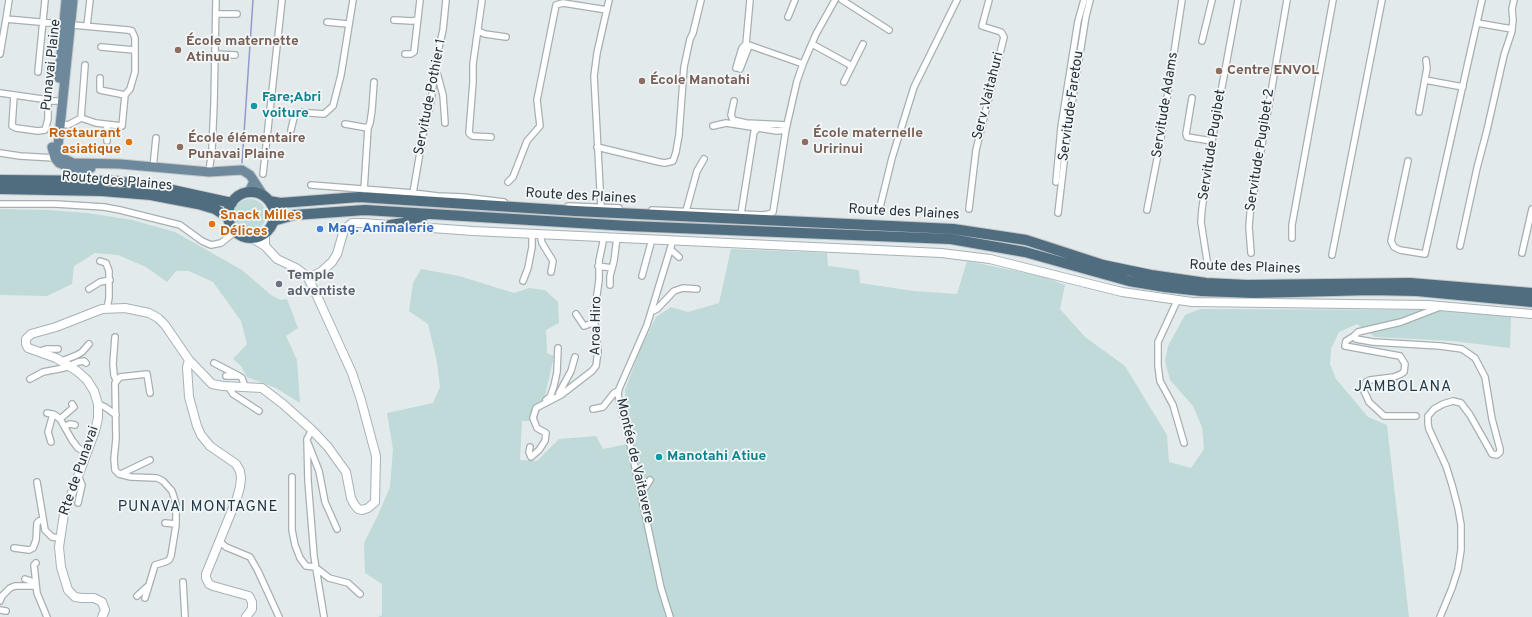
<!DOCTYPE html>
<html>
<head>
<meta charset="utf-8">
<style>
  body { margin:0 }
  canvas { display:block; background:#e3eaeb }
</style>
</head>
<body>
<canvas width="1532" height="617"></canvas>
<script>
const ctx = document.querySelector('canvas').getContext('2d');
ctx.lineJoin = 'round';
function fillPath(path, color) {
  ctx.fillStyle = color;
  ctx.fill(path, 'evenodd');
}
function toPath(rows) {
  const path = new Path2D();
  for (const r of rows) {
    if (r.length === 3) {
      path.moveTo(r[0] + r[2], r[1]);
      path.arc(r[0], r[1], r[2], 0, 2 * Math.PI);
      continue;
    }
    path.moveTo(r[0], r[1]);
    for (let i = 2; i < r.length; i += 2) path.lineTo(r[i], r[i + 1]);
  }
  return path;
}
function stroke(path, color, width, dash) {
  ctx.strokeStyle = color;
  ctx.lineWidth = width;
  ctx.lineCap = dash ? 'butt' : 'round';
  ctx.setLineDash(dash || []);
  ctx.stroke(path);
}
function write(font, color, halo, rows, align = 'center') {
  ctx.font = font + ' Overpass,sans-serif';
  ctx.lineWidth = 3.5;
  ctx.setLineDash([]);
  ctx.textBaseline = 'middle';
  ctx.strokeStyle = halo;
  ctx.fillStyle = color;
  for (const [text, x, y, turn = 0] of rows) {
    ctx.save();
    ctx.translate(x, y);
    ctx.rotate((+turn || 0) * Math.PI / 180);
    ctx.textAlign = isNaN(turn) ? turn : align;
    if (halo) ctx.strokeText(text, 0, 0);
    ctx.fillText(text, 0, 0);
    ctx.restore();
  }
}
const green = toPath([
  [250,215,16],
  [0,209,47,210,88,213,132,220,175,232,242,270,271,295,281,300,287,299,298,328,286,336,297,360,300,403,276,388,247,377,241,366,233,359,247,344,241,321,213,282,189,271,176,271,167,282,146,267,118,255,95,253,74,266,72,284,47,296,0,295],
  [731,249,827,253,828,266,859,270,860,283,914,291,957,294,967,261,1045,277,1065,285,1060,309,1085,337,1125,366,1167,435,1169,462,1191,468,1204,449,1202,427,1193,406,1170,380,1165,361,1168,346,1185,315,1200,309,1459,310,1511,315,1510,348,1453,341,1375,337,1357,324,1339,332,1331,349,1330,364,1336,379,1368,417,1387,425,1409,617,378,617,382,615,382,584,365,573,364,543,378,515,390,487,393,449,387,413,433,403,440,387,437,362,428,324,409,311,413,283,421,269,459,276,514,293,529,288,545,290,558,302,559,323,546,330,547,353,554,356,544,400,536,421,522,421,520,460,537,461,559,439,596,436,603,449,623,445,637,439,626,413,625,390,640,350,656,317,671,307,688,312,719,303]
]);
const stream = toPath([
  [242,163,253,0]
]);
const minor = toPath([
  [482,0,473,64,473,82,469,133,472,136,491,137],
  [750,0,746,44,803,64],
  [842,0,889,30],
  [216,14,237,14],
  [788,17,795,0],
  [6,19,9,0],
  [394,20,412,21,417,20],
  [327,22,348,24],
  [87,26,90,0],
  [1512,29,1513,20,1512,9,1514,0],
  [478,31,485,34,506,37],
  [1202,41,1212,0],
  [812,44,852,66],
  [101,47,134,50],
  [0,54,6,19,128,30,132,31,135,38,135,72,130,89,125,95,100,90,100,78],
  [215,54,235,55],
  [405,54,411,54,414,52,420,0],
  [736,68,742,48,746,44],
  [436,69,443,95,445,123],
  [740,69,749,46],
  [38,72,45,0],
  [1425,80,1463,87],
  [844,82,863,44],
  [0,93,42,99,48,101,57,101],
  [14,96,12,126,16,128,38,131,45,130,48,119,48,101],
  [1192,98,1186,134,1187,137,1212,141],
  [734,101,731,115,733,120,746,123,787,125],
  [1419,112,1427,68,1426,60],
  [81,118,85,65],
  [61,124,68,125,81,118,96,123,122,126,125,95],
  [345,124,368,128],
  [713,126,726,123,777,131,786,130],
  [291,130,295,113,297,112,324,114,333,106,341,75,353,0],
  [107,141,107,125],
  [597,147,659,162,665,163,673,161,676,152,679,135,684,67,690,39,693,33,701,0],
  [0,153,20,156,55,158],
  [1408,161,1391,241,1394,247,1400,250,1425,254,1482,0],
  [153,168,156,138],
  [209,172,212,149,214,104,216,0],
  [263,174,282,0],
  [508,182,513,177,527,141,540,126,537,100,556,5,563,3,607,10],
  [1056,182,1061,127,1078,21,1084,0],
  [311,185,413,193,438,196,463,197,504,202],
  [364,190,368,128,370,123,372,110,374,82],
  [413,193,423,135,431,101,437,56,443,30,446,0],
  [0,204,56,204,104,207,120,210,180,225,202,241,211,245,221,243,236,231],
  [568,206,619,208],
  [601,207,594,76,597,53,609,0],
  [880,207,892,158,914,87,957,0],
  [969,209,976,150,1004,37,1001,32,982,26,989,0],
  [652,210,763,215,769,214,773,212,786,129,797,81,803,64,816,34,835,0],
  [1147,210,1160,144,1182,0],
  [686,211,697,171,704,159],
  [1058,213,1068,128,1086,16,1090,0],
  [741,214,754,132,758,128],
  [540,234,542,243,553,261,551,272],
  [1292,238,1292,225,1333,0],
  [1460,246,1477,168,1487,130,1504,55,1512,31,1512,29,1477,23],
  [670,249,679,257],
  [1251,253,1249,227,1250,214,1287,0],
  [1522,253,1532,209],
  [1332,255,1382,0],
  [100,261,106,263,109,271,109,298,107,308],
  [598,266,612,268],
  [1208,267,1201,222,1202,209,1212,141,1238,0],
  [642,276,652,239],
  [523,281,528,268,532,247,532,234],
  [610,285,610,276,614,261,617,237],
  [89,289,100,282,110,280],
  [1177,301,1158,342,1158,366,1160,381,1173,405,1184,443],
  [651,312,657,309,674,291,683,288,697,289],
  [576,314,584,326,590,324,595,320],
  [1354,336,1346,341,1345,346,1400,356,1405,364,1404,372,1401,374,1394,377,1370,380,1366,382,1364,391,1369,402,1384,416,1416,416],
  [115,337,113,364,114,375,116,380],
  [38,352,46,349,58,349],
  [62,361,77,355,82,352,89,344],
  [214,363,239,376],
  [226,376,239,376,242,378,245,387],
  [30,379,43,372,64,368,78,362,84,361,86,363],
  [228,386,233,394,259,411],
  [561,395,559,393,571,371,575,357],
  [546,400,550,397,554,386,557,372,558,348],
  [98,404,105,407,116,415],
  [593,409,603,407,614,393,618,391],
  [47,413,55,415,60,419,72,440,78,448,87,453],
  [60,419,74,407,72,404],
  [65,426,70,424,75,425],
  [312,430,307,439,308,481,314,556,324,617],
  [51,442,48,432,53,414],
  [308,443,319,471,325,502,337,529],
  [530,447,529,452,531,457,539,450,545,441,546,433,537,428,533,418,536,408,561,395,592,371,596,366,598,351,595,328,595,309,599,280,599,261,603,242,602,237],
  [121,474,150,460],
  [292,477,292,530,295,545,300,558,306,566,315,567,329,578,348,583,360,594],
  [37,482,45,530,52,537,59,538],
  [641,494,650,480],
  [78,503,82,485,78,475],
  [165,523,176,524],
  [220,542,226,547,250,557,258,571,279,617],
  [14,548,29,550,33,548,36,540,37,523,39,521,43,520],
  [36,563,34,565,37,593,47,617],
  [25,579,31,581,36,588],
  [183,582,185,617],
  [137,596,149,585,155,565,165,562,169,560,171,556,176,525,176,504,172,491,163,481,157,478,131,477,119,474,115,470,114,459,116,439,115,383,120,377,147,374,150,393],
  [145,598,149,585],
  [0,601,2,596,10,588,15,586,35,586],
  [0,610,6,611],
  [670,617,661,588,627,430,618,395,619,389,647,325,673,240],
  [1440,617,1452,588,1458,569,1461,550,1461,525,1458,508,1452,485,1446,466,1429,429,1428,424,1428,416,1434,409,1443,404,1453,401,1461,403,1470,415,1492,454,1497,455,1500,452,1500,449,1492,419,1485,377,1475,358,1462,349,1440,346,1373,342,1356,339,1354,336,1358,332,1401,322,1440,307]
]);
const secondary = toPath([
  [265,246,265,233],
  [308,278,321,272,332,262,337,254,344,230,352,223,363,223,473,231,941,253,990,259,1122,292,1192,302,1428,305,1532,314],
  [189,360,187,367,189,397,197,426,201,435,210,446,236,464,240,471,241,478,240,487,237,498,213,557,206,574,206,578,209,584,213,586,249,596,252,602,252,609,246,617],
  [102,617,105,610,102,602,94,598,82,598,75,597,68,590,61,567,59,547,64,514,95,431,98,418,98,404,94,391,87,380,77,371,56,358,28,348,26,344,26,339,31,334,56,327,102,309,125,308,149,313,158,318,165,325,189,360,212,384,223,386,262,388,283,404,312,430,328,447,346,472,351,498,354,504,358,509,362,510,368,508,375,502,376,456,361,400,352,373,317,296,308,278,304,274,296,268,277,259,265,246,252,238]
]);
const primary = toPath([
  [73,0,58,146,59,150,63,158,73,163,120,164,209,172,242,170,250,175,263,195],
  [59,78,66,0],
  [52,147,55,158,59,163,75,170,91,168],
  [249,192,254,181]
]);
const trunk = toPath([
  [0,180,114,181,154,186,232,203],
  [0,189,102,191,151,195,198,204,215,209,229,218],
  [251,215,23],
  [269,201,280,203,359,197,575,211,953,229,1026,240,1103,265,1151,275,1206,283,1247,285,1410,283,1532,293],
  [273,221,294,215,365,210,629,226,951,239,1025,252,1129,281,1165,287,1201,291,1254,293,1371,290,1417,291,1532,302],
  [390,225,403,223,425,215]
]);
const markers = [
  [178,50,4,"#8d6e63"],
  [1219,71,4,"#8d6e63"],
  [642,81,4,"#8d6e63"],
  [254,106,4,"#0f9aa8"],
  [129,142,4,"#e8710a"],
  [805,142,4,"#8d6e63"],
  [180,147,4,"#8d6e63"],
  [212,224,4,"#e8710a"],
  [320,229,4,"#3f7fe0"],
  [279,284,4,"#6b7280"],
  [659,457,4,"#0f9aa8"]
];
const educationNames = [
  ["École maternette",186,42],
  ["Atinuu",186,58],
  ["Centre ENVOL",1227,71],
  ["École Manotahi",650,81],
  ["École maternelle",813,134],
  ["Uririnui",813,150],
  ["École élémentaire",188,139],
  ["Punavai Plaine",188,155]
];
const streetNames = [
  ["Punavai Plaine",52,65,-84],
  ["Serv .Vaitahuri",989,96,-76],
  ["Servitude Pothier 1",431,97,-79],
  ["Servitude Adams",1166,105,-81],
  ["Servitude Faretou",1072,106,-82],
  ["Servitude Pugibet",1213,145,-81],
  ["Servitude Pugibet 2",1261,150,-81],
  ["Route des Plaines",117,182,5],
  ["Route des Plaines",581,197,3],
  ["Route des Plaines",904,213,3],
  ["Route des Plaines",1245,268,2],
  ["Aroa Hiro",597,326,-89],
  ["Montée de Vaitavere",634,461,77],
  ["Rte de Punavai",80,471,-71]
];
const cultureNames = [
  ["Fare;Abri",262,98],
  ["voiture",262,114],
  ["Manotahi Atiue",667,457]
];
const foodNames = [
  ["Restaurant",121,134],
  ["asiatique",121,150],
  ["Snack Milles",220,216,"left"],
  ["Délices",220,232,"left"]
];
const shopNames = [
  ["Mag. Animalerie",328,229]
];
const worshipNames = [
  ["Temple",287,276],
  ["adventiste",287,292]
];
const neighbourhoodNames = [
  ["JAMBOLANA",1403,388],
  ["PUNAVAI MONTAGNE",198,508]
];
fillPath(green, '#bfdad8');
stroke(stream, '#929cca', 1.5);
stroke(minor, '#a6afb2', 8);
stroke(secondary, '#a6b2b9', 10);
stroke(primary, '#c2c6c8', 11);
stroke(trunk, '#c2c6c8', 12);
stroke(minor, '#fff', 5.5);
stroke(secondary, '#fff', 8);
stroke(primary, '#6d899b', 9);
stroke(trunk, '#506c7f', 10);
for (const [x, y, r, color] of markers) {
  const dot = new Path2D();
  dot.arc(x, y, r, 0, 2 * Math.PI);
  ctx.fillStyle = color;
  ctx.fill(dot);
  stroke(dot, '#f3f7f8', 1.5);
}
write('bold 14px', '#785e54', '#f3f7f8', educationNames, 'left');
write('14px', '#25323a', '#f3f7f8', streetNames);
write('bold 14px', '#0d838f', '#f3f7f8', cultureNames, 'left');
write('bold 14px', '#c56008', '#f3f7f8', foodNames, 'right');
write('bold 14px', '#366cbe', '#f3f7f8', shopNames, 'left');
write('bold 14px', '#5b616d', '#f3f7f8', worshipNames, 'left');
ctx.letterSpacing = '1px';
write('15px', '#233a4a', '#f3f7f8', neighbourhoodNames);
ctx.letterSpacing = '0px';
</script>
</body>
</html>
